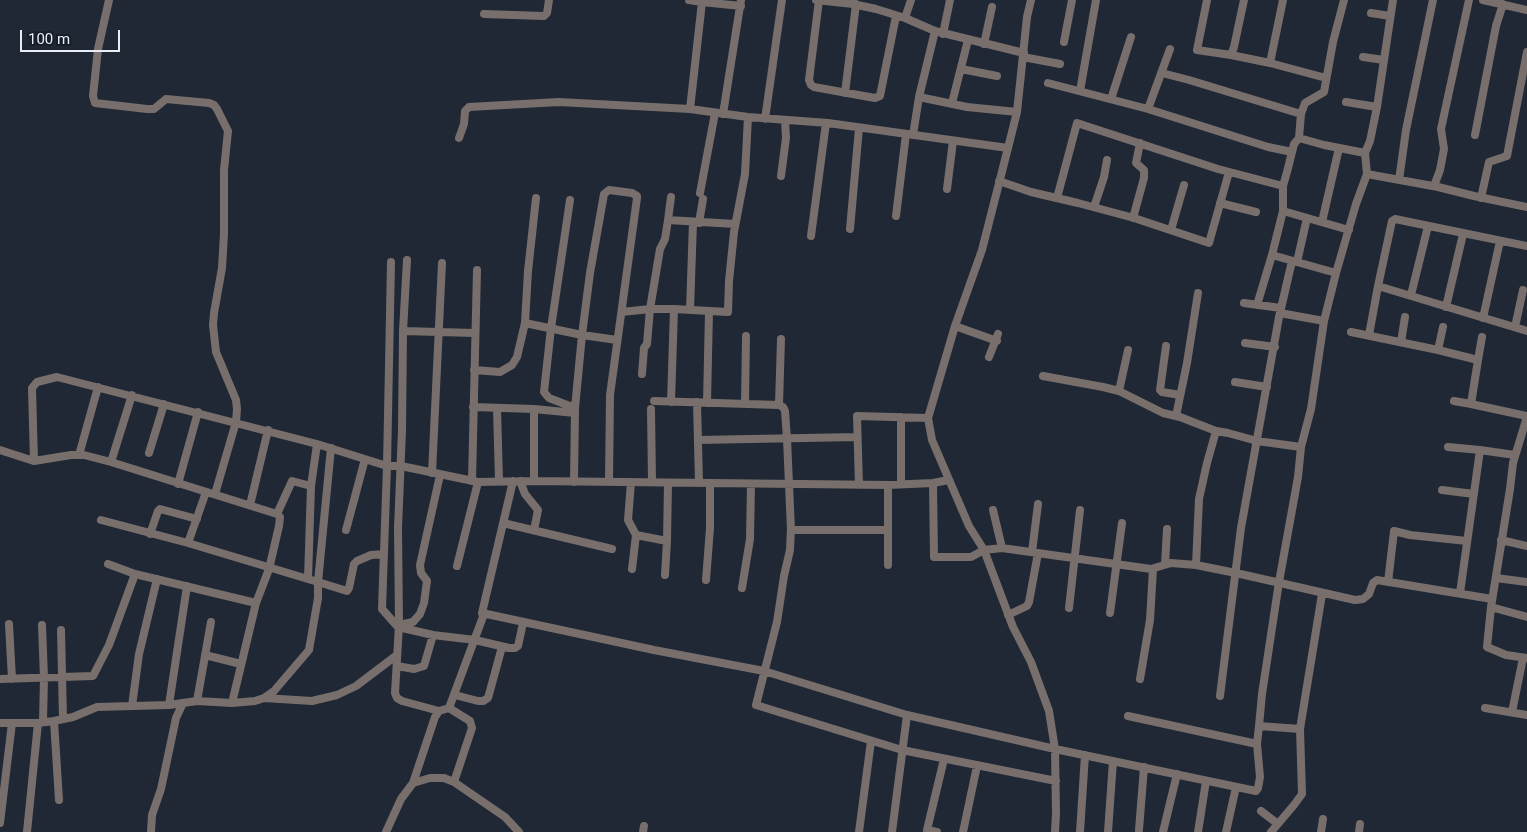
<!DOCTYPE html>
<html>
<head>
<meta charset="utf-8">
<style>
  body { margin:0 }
  #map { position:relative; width:1527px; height:832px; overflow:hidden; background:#1f2834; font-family:Roboto,sans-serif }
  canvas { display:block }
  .scale { position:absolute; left:20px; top:30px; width:100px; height:22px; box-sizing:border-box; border:2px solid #e8eef6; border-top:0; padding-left:6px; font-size:15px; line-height:18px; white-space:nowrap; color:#e8eef6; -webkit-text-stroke:4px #161e2a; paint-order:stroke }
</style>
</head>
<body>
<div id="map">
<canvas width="1527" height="832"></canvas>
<div class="scale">100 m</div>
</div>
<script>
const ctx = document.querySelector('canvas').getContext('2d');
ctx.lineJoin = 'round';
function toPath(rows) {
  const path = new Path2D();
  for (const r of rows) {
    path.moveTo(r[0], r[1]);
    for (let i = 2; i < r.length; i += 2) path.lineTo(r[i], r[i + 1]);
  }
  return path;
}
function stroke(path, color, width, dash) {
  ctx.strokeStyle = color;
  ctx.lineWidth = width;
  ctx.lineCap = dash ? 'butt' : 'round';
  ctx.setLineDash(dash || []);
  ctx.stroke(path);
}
const minor = toPath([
  [109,0,98,49,93,96,95,103,147,109,154,109,166,99,209,103,214,105,217,109,228,131,224,170,224,234,222,268,214,313,213,325,216,352,236,400,237,409,236,422,215,494],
  [689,0,702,2],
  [816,0,853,4,876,9,905,18,935,31,1024,53],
  [819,0,809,80,811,85,814,87,875,98,880,96,896,16],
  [1031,0,1027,17,1017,112,1008,148,982,250,955,326,928,418,932,440,969,526,984,550,1013,627,1031,662,1049,711,1055,749,1056,814,1055,832],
  [1207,0,1197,50,1231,55,1234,47,1244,0],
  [1483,0,1527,10],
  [1371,13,1390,16],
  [484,14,544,16,547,13,549,0],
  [905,18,911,0],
  [943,34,950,0],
  [1064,42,1072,0],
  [984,44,992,7],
  [1231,55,1270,63,1283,0],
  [1023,57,1060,64],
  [1363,57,1384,60],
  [1270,63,1326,78],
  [961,69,997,76],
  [1162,73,1189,80,1301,114,1305,103,1324,92,1333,42,1344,0],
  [1048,83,1148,109,1268,147,1292,152],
  [1080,91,1096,0],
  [845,93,856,4],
  [919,97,967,107,1017,112],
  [1111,99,1131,37],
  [1346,102,1377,107],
  [952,103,968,40],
  [690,109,702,2,741,6],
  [1148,109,1170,49],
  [723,114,741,0],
  [1301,114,1299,138,1324,145,1365,153,1367,174,1438,187,1474,196,1527,207],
  [765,119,782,0],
  [913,135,919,97,935,31],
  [1475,135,1496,26,1503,4],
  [459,138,464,124,465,111,469,107,559,102,690,109,748,117,828,123,1008,148],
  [1365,153,1370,141,1377,107,1393,0],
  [781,176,786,138,785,120],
  [1399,180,1406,130,1433,0],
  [999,181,1031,192,1078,203,1134,218,1209,243,1229,172],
  [1434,186,1440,170,1444,149,1441,129,1469,0],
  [947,189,953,141],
  [700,193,715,113],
  [1057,198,1077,123,1218,169,1283,186],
  [1481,198,1489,162,1507,156,1527,52],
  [570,200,551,328,544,392,549,398,575,408],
  [1220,203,1256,212],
  [1094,207,1104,177,1107,160],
  [1283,211,1349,230],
  [896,216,906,134],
  [1133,218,1144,178,1144,170,1136,163,1140,143],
  [668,220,671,197],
  [1322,222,1339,148],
  [699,223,703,199],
  [850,229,859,128],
  [1171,230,1184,185],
  [811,236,826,123],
  [1527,246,1395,219,1392,221,1378,286,1527,331],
  [407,260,403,331,402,430,398,528,399,625,395,693,397,698,402,701,439,711],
  [391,262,387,466,382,609,398,627,433,635,475,640,509,648,515,648,518,646,523,623],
  [1297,262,1307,218],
  [1336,273,1356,204,1367,174],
  [1411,295,1428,226],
  [1244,303,1281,308],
  [1257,305,1272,255],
  [1446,307,1463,234],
  [690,310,693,222],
  [622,312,650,309,674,309],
  [1280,313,1324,321],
  [1483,318,1500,241],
  [525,323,528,271,536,198],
  [955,326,997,341],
  [1515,327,1523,290],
  [403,331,475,333],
  [1351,332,1438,350,1478,360,1471,404,1527,416],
  [1369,335,1378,286],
  [1401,342,1405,317],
  [1245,343,1275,347],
  [1166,346,1160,390,1162,392,1180,395],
  [1438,350,1443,327],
  [989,357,998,334],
  [1478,360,1482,337],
  [474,370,500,372,512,365,517,357,525,323,582,335,617,340],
  [642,374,644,348,647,344,650,309,660,249,665,239,668,220,735,224],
  [1043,376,1103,387,1119,391,1163,413,1180,417,1216,431,1207,463,1199,499,1196,565],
  [1235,382,1267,387],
  [1119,391,1128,350],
  [654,401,779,405,783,407,785,411,787,439,791,530,888,530,888,485],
  [1454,401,1471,404],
  [671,402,674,309,728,312,729,281,734,232,745,174,748,117],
  [697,402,699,483],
  [707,403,709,311],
  [745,404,746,336],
  [779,405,781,339],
  [473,407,534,409,575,413],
  [497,408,499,481],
  [534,409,534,481],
  [651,409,652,482],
  [1176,416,1187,363,1198,293],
  [901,417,901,484],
  [1527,417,1513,463,1510,489,1491,607,1487,647,1506,655,1527,658],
  [1216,431,1228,433,1257,441,1301,447],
  [698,440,857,437],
  [1448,447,1480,450],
  [331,448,318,582,347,591,349,588,354,564,357,561,371,555,384,554],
  [0,450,34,461,71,455,84,455,111,462,277,514,280,517,279,526,269,569,256,603,232,703],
  [149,453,164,404],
  [79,455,98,387],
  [34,461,32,388,37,382,57,377,317,444,387,466,401,466,478,482,534,481,888,485,933,483,949,480],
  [111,462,132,395],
  [432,473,442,263],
  [472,481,477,270],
  [513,481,482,613,654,650,764,671,907,715,1055,749,1256,791,1258,788,1260,777,1257,744,1259,726,1300,729],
  [520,481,525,494,538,510,534,530],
  [574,482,575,408,582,335,590,273,604,194,609,190,632,193,637,196,637,198,610,395,609,482],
  [631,482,628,520,636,535,667,541,668,483],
  [933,483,934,557,971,557,984,550,1002,548,1151,569,1171,563,1196,565,1236,573,1355,600,1363,599,1369,594,1373,583,1377,580,1492,599],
  [178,484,198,412],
  [859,485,857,416,928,418],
  [1442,490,1474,494],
  [250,505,268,430],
  [993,510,1002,548],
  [277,514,292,481,311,486],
  [503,523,612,549],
  [791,527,790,550,784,576,777,622,756,705,902,750,1056,781],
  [346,530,365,459],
  [150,534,158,511,160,509,197,519],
  [1501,540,1527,546],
  [188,543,206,492],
  [1032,552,1038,504],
  [108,564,135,574,256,603],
  [1165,564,1167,529],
  [888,565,888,530],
  [457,566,478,482],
  [632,569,636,535],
  [665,575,667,541],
  [1496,578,1527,582],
  [308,579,311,486,317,444],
  [706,580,710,528,710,483],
  [1388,582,1394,531,1410,535,1467,541],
  [742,588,750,539,751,484],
  [1460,593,1480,450,1515,455],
  [1491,607,1527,617],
  [1069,608,1080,510],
  [1110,613,1122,523],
  [1008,615,1027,606,1029,602,1038,553],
  [9,624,12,679],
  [42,625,44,678,43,722],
  [399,625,413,622,420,614,424,603,427,581,421,573,420,565,440,475],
  [61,630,63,719],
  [205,655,241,664],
  [397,666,414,669,424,666,433,635],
  [0,679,93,676,109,645,135,574],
  [1140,679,1150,620,1153,569],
  [455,695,478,701,483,701,488,698,502,647],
  [1220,696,1241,528,1279,317,1292,261],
  [264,698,312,701,337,695,356,686,397,655],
  [197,701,211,622],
  [169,705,187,586],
  [132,706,139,654,157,579],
  [449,708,470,721,472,728,454,782],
  [1485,708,1527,715],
  [1512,712,1523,658],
  [1128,716,1257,744],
  [54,721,59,800],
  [0,723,38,723,54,721,73,717,97,707,169,705,197,701,232,703,255,701,264,698,274,691,309,650,318,598,318,582,188,543,101,520],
  [1259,726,1262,694,1279,582,1298,477,1301,447,1311,409,1324,321,1336,273,1272,255,1283,211,1283,186,1287,172,1294,144,1299,138],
  [413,783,435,717,439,711,449,708,484,614],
  [1261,811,1278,824],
  [0,823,12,723],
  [1139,830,1144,767],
  [27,832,38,723],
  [151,832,152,815,161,789,176,718,183,703],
  [386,832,401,799,413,783,430,778,444,778,454,782,505,817,519,832],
  [643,832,644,826],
  [859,832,871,741],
  [892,832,907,715],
  [937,832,927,830,944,759],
  [963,832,977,766],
  [1080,832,1085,755],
  [1108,832,1113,761],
  [1163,832,1177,774],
  [1198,832,1206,781],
  [1226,832,1236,787],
  [1271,832,1294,805,1302,794,1300,729,1322,594],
  [1321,832,1323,819],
  [1359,832,1360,824]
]);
stroke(minor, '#786f6c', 8);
</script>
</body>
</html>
